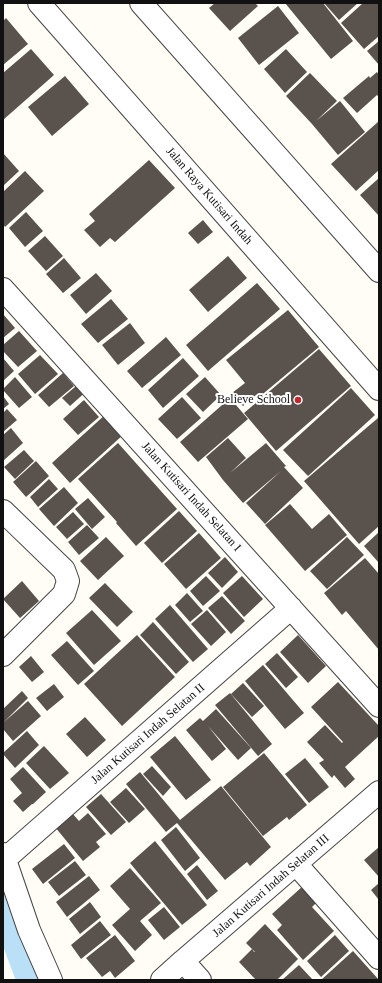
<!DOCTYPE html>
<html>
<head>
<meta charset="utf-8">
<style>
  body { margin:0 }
  #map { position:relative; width:382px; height:983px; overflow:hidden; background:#fffdf5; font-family:Georgia,serif }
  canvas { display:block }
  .frame { position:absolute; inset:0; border:4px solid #111; pointer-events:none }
</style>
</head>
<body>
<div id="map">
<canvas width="382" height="983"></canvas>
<div class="frame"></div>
</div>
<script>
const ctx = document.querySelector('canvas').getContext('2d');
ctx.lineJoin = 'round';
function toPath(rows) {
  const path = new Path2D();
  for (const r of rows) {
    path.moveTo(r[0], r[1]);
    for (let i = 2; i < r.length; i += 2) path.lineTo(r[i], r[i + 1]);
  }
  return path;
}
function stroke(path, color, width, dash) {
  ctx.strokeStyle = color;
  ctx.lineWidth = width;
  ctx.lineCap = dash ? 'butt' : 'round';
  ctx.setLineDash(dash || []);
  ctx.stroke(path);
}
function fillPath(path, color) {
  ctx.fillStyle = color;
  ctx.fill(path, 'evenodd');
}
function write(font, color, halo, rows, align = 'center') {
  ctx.font = font + ' Georgia,serif';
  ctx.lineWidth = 4;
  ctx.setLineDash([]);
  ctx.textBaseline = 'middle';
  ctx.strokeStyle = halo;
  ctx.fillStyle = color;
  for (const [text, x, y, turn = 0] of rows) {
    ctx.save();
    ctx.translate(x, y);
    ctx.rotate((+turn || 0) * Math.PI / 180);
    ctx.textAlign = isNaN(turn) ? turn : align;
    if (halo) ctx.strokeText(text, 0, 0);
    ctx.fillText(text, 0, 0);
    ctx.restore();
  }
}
const river = toPath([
  [3,889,37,980]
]);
const building = toPath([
  [215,3,255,3,258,6,230,31,209,8],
  [285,3,323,3,353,41,331,59],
  [324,3,358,3,339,20],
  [363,3,379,3,379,36,364,49,341,23],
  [278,6,299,33,259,65,238,38],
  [6,18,28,44,3,65,3,21],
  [379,41,379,65,367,51],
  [31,49,54,75,3,120,3,73],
  [286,49,307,72,285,93,264,69],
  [377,72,379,75,379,97,377,95,357,113,343,98,369,76,370,78],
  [310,73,337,101,316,121,340,101,365,132,338,155,312,124,286,96],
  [65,76,89,104,52,136,28,107],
  [379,121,379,170,356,191,331,164],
  [3,153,19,171,3,186],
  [149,160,175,188,115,242,110,238,100,247,84,230,95,221,89,214],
  [25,171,44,191,5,227,3,224,3,192],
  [379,178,379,216,360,195],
  [26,212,43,231,25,247,9,228],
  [203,220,213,232,198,244,188,233],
  [45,236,63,256,46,271,28,251],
  [228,256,247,278,208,312,189,290],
  [64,258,81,278,63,293,46,274],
  [96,273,112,291,86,314,70,295],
  [257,283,280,309,208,371,186,345],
  [111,299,128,319,98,343,81,324],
  [288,310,319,347,258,398,256,395,243,406,232,393,245,383,226,360],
  [3,314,15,328,3,338],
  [130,323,145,343,118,365,102,345],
  [19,331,37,351,18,367,3,351,3,345],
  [166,337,181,355,142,388,127,371],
  [319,349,351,386,276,451,244,413],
  [40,355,58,374,35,394,18,374],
  [3,358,14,371,3,381],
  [183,358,199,376,163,408,148,390],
  [63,373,74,386,49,407,38,395],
  [15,377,32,397,19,408,3,390,3,389],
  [205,377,221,395,203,412,186,394],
  [82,381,89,389,70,406,62,398],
  [351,388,375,415,308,476,283,450],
  [3,396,9,404,3,409],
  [182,397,201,418,177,439,158,419],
  [230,398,248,419,198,462,180,442],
  [84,400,99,417,78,435,63,419],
  [7,409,17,420,3,432,3,413],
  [106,414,124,434,70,483,52,463],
  [378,418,379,420,379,526,359,544,304,481],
  [11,428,23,443,3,461,3,435],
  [228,438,246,458,230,473,266,443,286,466,284,467,303,488,265,524,246,503,281,471,243,503,223,480,206,457],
  [118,443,177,509,136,546,116,523,117,522,78,479],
  [24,450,34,461,15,479,4,467],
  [36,461,49,476,26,497,13,482],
  [49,479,58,489,38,507,30,497],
  [64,487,78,503,54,526,39,509],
  [88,498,105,517,92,529,75,509],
  [290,504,312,529,329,514,347,535,305,571,265,525],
  [179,511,197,531,162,563,144,543],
  [73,512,84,524,67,539,56,527],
  [87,525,99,538,79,555,68,542],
  [379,532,379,563,364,546],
  [199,533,221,558,186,589,164,564],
  [106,537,124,556,98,580,80,561],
  [347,537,364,555,327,589,310,571],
  [225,557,238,572,222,588,208,573],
  [365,558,379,574,379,650,346,611,342,615,324,593],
  [206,576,220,591,203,606,190,591],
  [242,576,263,599,244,617,223,593],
  [22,581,39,601,20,618,3,599],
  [105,583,133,612,117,627,89,598],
  [187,593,203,611,190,622,175,605],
  [222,596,245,621,231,634,208,608],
  [170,605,208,649,193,662,155,619],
  [92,610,121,641,94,665,66,633],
  [207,610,226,632,211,646,191,624],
  [153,622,189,662,176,674,140,635],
  [137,635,175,677,122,726,84,684],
  [298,635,326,666,308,683,280,652],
  [67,641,94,671,78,685,51,655],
  [277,653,298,677,286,688,265,664],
  [31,656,44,672,32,682,19,667],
  [263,665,304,713,285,729,245,681],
  [338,682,379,726,379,736,345,767,355,779,345,788,334,775,332,778,319,763,324,760,307,742,325,725,342,743,343,742,311,707],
  [243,683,264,706,252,717,231,694],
  [54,684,64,697,47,711,36,698],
  [22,691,28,698,4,722,28,701,41,716,13,741,3,729,3,709],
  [230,693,272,744,258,756,215,705],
  [216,709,251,748,238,760,208,726,226,749,212,761,186,730,200,718,203,721],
  [85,717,106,740,87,757,66,734],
  [27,731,39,745,15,768,3,754,3,753],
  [175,736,211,780,186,800,150,757],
  [44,746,69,773,50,789,26,763],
  [264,753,307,805,289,820,287,817,263,836,223,787],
  [305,758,329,787,309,803,285,774],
  [152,766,171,787,163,796,143,774],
  [23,767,46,792,33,804,32,804,23,812,13,801,22,793,10,779],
  [140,772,180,820,221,786,271,847,250,866,247,862,225,880,177,823,166,832,126,784],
  [126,788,145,809,129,823,110,802],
  [101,794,126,822,111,835,86,807],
  [72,813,79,821,88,813,106,834,96,842,100,847,83,861,55,827],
  [176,827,200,858,185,871,161,840],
  [155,841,207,905,182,925,130,863],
  [64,844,75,858,43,884,32,869],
  [379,847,379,877,364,860],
  [75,861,86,875,59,896,48,882],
  [197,865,218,891,207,900,187,874],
  [130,868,161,903,140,921,152,935,135,951,112,925,130,909,110,886],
  [89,876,100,890,67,917,56,902],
  [379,883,379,900,371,890],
  [303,886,317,902,312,907,334,931,303,960,277,930,282,925,272,914],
  [90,902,101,917,80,934,69,919],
  [164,907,180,927,164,940,148,920],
  [100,921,111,935,81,959,71,945],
  [265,924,298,959,277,980,256,980,239,962,252,949,254,952,255,952,246,943],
  [115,935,135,961,115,978,110,971,102,977,86,958],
  [335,935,349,951,321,977,307,961],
  [353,951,379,980,321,980],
  [299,965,313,980,282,980]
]);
const street = toPath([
  [39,3,379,389],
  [141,3,379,271],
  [3,289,379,706],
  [3,511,64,570,68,581,64,594,3,655],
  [3,854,29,930,51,980],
  [5,859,291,608],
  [296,864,379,958],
  [183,961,200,980],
  [162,980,183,961,379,792]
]);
const markers = [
  [298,400,4,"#c4262e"]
];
const streetNames = [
  ["Jalan Raya Kutisari Indah",209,196,49],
  ["Jalan Kutisari Indah Selatan I",191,497,48],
  ["Jalan Kutisari Indah Selatan II",148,734,-41],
  ["Jalan Kutisari Indah Selatan III",271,886,-41]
];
const poiNames = [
  ["Believe School",290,400]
];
stroke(river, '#b9e0f7', 40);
fillPath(building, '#5a524d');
stroke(street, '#444', 24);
stroke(street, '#fff', 22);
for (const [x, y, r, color] of markers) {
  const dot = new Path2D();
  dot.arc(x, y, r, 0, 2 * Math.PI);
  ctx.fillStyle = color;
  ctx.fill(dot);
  stroke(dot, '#fff', 1.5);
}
write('12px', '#111', '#fff', streetNames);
write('12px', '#111', '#fff', poiNames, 'right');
</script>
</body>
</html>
